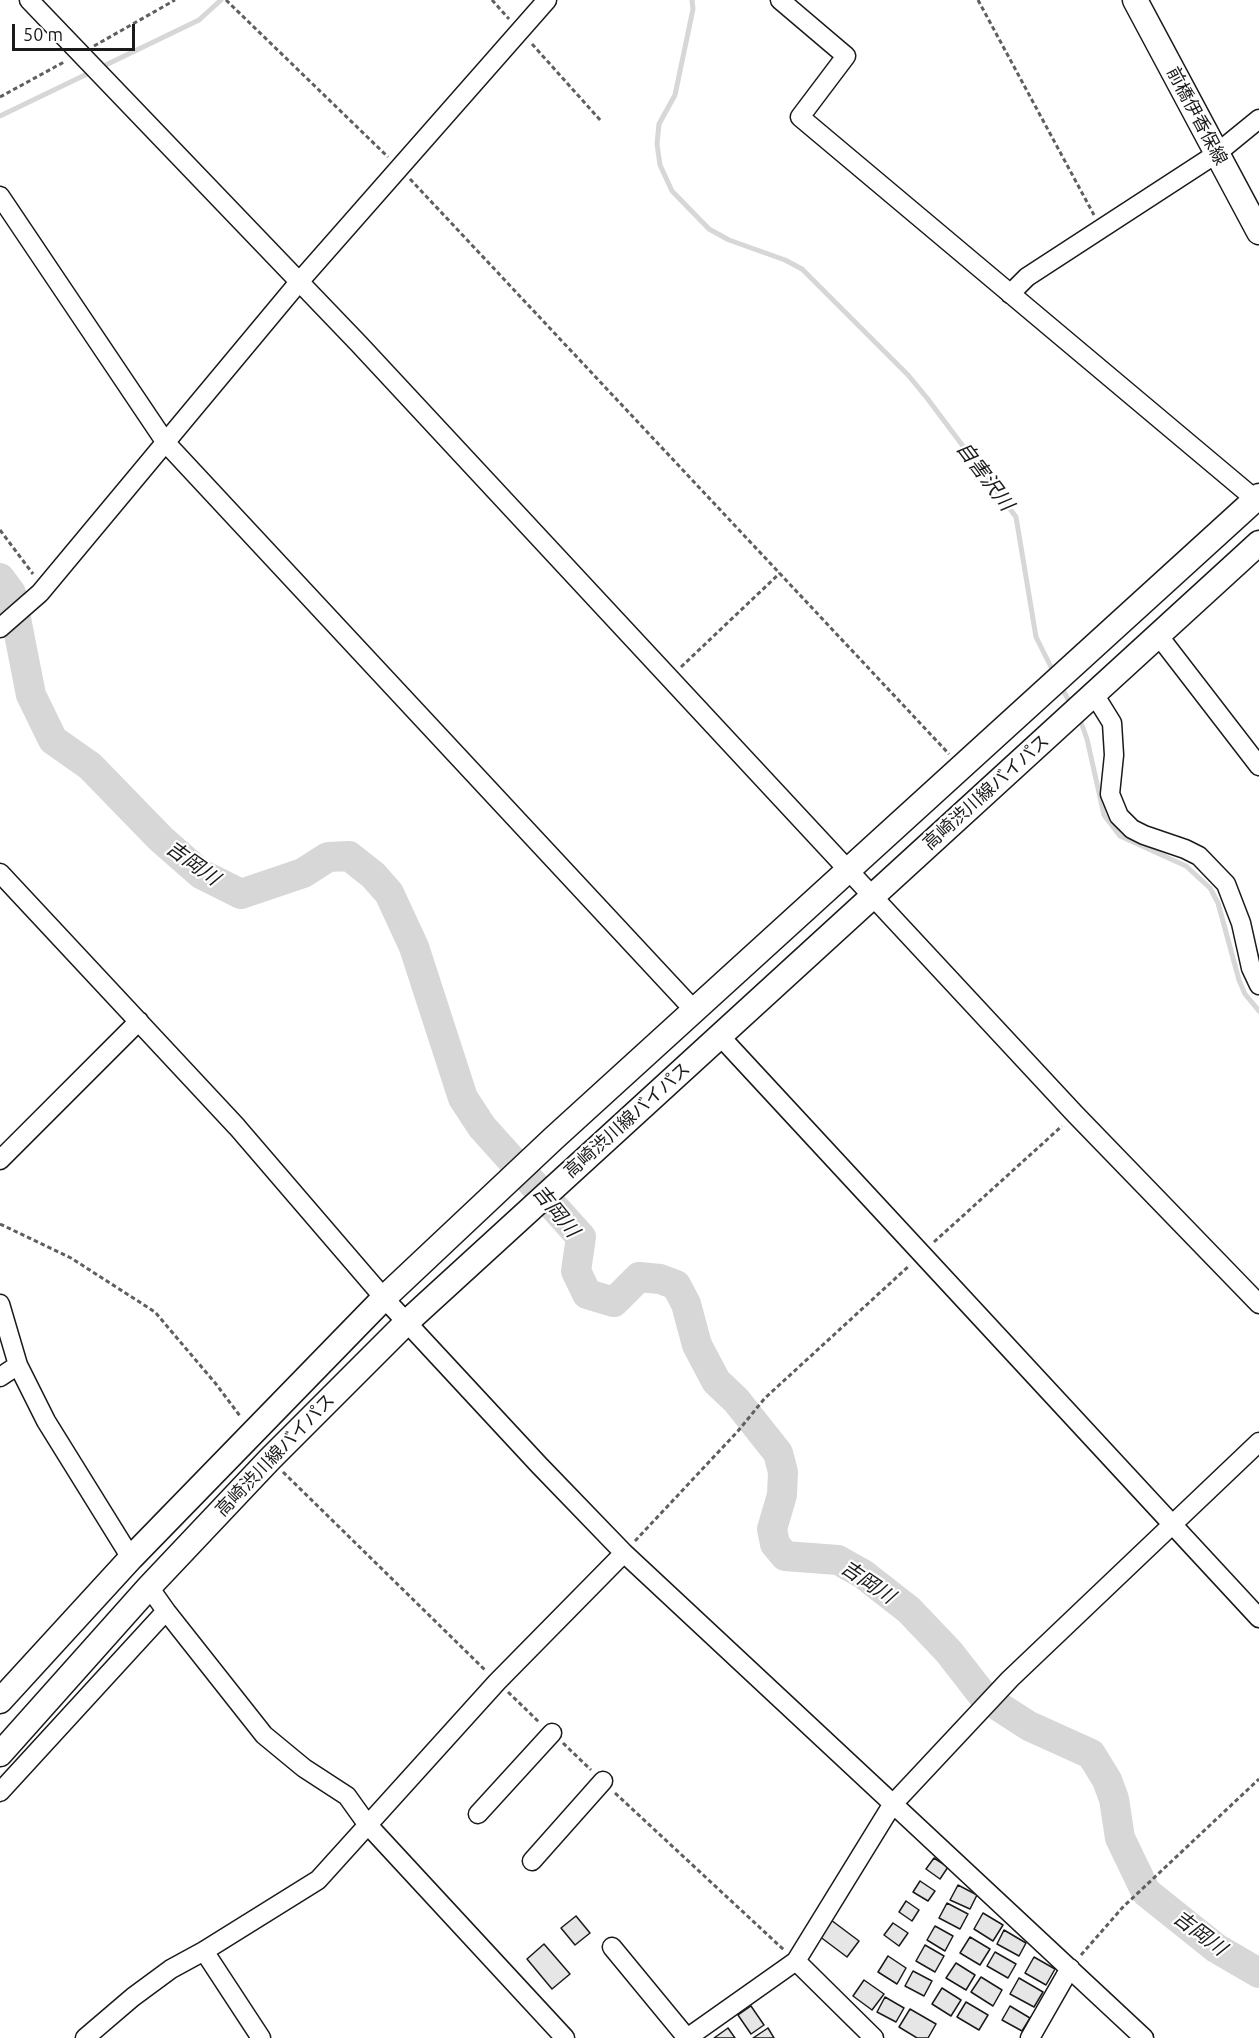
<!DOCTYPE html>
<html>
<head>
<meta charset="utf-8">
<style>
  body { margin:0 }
  #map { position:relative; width:1259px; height:2038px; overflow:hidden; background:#fff; font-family:Ubuntu,sans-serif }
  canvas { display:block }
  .scale { position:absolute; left:12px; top:24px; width:123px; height:27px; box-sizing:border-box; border:3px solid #1a1a1a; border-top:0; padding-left:8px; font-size:18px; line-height:21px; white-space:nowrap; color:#1a1a1a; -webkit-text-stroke:4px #fff; paint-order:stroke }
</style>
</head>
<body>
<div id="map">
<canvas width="1259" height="2038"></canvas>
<div class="scale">50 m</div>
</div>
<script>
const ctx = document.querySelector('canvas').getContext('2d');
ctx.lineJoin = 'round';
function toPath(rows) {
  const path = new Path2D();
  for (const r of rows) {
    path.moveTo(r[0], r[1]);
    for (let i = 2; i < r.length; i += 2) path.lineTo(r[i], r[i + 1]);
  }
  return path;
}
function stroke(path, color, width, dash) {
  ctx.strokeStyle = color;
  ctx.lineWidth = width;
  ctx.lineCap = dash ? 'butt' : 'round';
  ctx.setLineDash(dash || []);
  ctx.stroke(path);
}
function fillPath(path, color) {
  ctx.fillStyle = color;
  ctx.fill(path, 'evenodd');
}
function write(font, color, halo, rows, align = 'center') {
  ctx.font = font + ' Ubuntu,"Noto Sans JP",sans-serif';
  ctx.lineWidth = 4.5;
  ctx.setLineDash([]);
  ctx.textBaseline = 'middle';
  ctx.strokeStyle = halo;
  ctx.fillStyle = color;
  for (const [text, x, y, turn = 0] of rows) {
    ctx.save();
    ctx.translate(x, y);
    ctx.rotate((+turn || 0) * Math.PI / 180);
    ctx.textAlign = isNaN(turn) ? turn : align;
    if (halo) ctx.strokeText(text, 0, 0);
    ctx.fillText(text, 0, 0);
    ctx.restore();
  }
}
const stream = toPath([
  [692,0,693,9,675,95,659,124,657,144,660,165,672,191,709,229,729,240,785,260,802,269,908,375,927,398,1016,517,1036,637,1055,675],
  [0,116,199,20,221,0],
  [1061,686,1072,707],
  [1079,717,1087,739,1104,815,1120,836,1186,866,1210,888,1218,903,1239,980,1245,994,1259,1011]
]);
const river = toPath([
  [0,578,11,593,31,695,53,740,90,766,161,839,201,874,241,894,303,873,328,857,349,856,373,875,389,893,414,947,463,1098,482,1127,581,1237,576,1271,587,1294,614,1302,639,1277,660,1279,676,1285,686,1304,697,1345,716,1381,736,1400,778,1453,783,1472,782,1495,772,1529,775,1544,785,1556,838,1560,863,1574,909,1610,949,1652,984,1697,1029,1726,1091,1754,1107,1780,1114,1799,1120,1838,1146,1892,1216,1948,1259,1973]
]);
const building = toPath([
  [934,1858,948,1867,940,1879,926,1869,934,1858],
  [920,1881,935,1891,928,1901,913,1892,920,1881],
  [958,1885,977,1895,970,1909,950,1900,958,1885],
  [906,1901,919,1910,912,1921,899,1912,906,1901],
  [947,1903,968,1914,960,1929,939,1918,947,1903],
  [983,1913,1003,1925,993,1941,974,1929,983,1913],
  [576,1916,590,1933,575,1945,561,1928,576,1916],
  [831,1920,859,1941,847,1957,819,1936,831,1920],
  [893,1923,908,1933,899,1946,884,1935,893,1923],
  [935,1926,953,1936,945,1951,927,1940,935,1926],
  [1004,1930,1026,1943,1019,1956,997,1944,1004,1930],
  [970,1937,990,1949,980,1965,960,1953,970,1937],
  [544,1944,570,1974,552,1989,527,1959,544,1944],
  [925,1945,944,1956,935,1972,916,1961,925,1945],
  [995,1952,1016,1964,1008,1978,987,1966,995,1952],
  [888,1956,906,1968,897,1984,878,1972,888,1956],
  [1034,1957,1055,1969,1046,1985,1025,1973,1034,1957],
  [956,1963,975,1975,966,1990,946,1978,956,1963],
  [913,1971,932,1981,924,1996,905,1986,913,1971],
  [981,1977,1002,1990,993,2006,971,1992,981,1977],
  [1019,1978,1043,1992,1034,2007,1010,1994,1019,1978],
  [864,1980,884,1994,872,2010,853,1996,864,1980],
  [942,1988,961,2000,951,2016,932,2004,942,1988],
  [885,1997,904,2008,896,2022,877,2012,885,1997],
  [966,2002,988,2015,979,2030,957,2017,966,2002],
  [751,2006,764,2025,751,2034,738,2015,751,2006],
  [1010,2006,1030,2018,1022,2031,1002,2020,1010,2006],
  [910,2009,936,2024,928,2038,917,2038,899,2027,910,2009],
  [728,2028,735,2038,714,2038,728,2028],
  [768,2028,774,2038,753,2038,768,2028]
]);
const path = toPath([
  [226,0,388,157],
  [492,0,509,19],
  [978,0,1094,215],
  [532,44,601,121],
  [94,46,175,0],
  [0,97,64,62],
  [410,179,949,754],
  [0,530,33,574],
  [681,667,780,573],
  [0,1224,71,1258,155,1312,216,1384,240,1416],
  [934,1242,1062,1126],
  [283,1472,486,1671],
  [635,1541,738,1431,765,1398,910,1265],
  [508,1692,540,1723],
  [563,1743,591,1770],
  [615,1793,784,1950],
  [1081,1955,1123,1907,1259,1779]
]);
const minor = toPath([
  [29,0,359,344,1075,1114,1259,1304],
  [780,0,846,56,800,117,1255,499],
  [0,196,166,443,694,1010],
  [1010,294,1027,277,1216,154,1259,119],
  [0,628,40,593,299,282,547,0],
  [1158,635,1259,766],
  [1094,694,1112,723,1114,755,1110,794,1119,816,1132,829,1144,835,1185,849,1199,856,1226,884,1241,923,1251,968,1259,985],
  [0,873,237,1127,384,1298,539,1465,624,1553,1144,2038],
  [719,1035,1259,1618],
  [0,1160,139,1021],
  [0,1304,18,1365,46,1421,131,1558],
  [0,1377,18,1365],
  [166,1611,264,1735,304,1768,347,1796,367,1824,565,2038],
  [0,1792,166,1611,149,1587],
  [478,1814,552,1733],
  [532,1861,603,1781],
  [612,1947,687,2038],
  [204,1951,261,2038],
  [796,1961,874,2038],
  [85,2038,133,1997,171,1969,204,1951,318,1880,497,1682,624,1553],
  [687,2038,796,1961,892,1805,1010,1679,1259,1442],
  [1030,2038,1070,1968]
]);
const major = toPath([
  [1135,0,1259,232],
  [0,1701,131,1558,384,1298,554,1138,1259,496],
  [0,1754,149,1587,270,1459,407,1322,1259,543]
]);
const streetNames = [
  ["前橋伊香保線",1197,116,62],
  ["高崎渋川線バイパス",986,792,-42],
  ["高崎渋川線バイパス",627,1120,-42],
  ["高崎渋川線バイパス",275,1455,-46]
];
const waterNames = [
  ["自害沢川",985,476,53],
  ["吉岡川",193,863,36],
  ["吉岡川",556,1211,51],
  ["吉岡川",868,1582,34],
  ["吉岡川",1200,1933,37]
];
stroke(stream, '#d7d7d7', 5);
stroke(river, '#d7d7d7', 30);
fillPath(building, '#e6e6e6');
stroke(building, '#1a1a1a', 1.5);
stroke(minor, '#1a1a1a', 21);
stroke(major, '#1a1a1a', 27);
stroke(path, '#5f5f5f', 3, [4.5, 3]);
stroke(minor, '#fff', 18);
stroke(major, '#fff', 24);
write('18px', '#1a1a1a', '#fff', streetNames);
write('italic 20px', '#1a1a1a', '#fff', waterNames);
</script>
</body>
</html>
